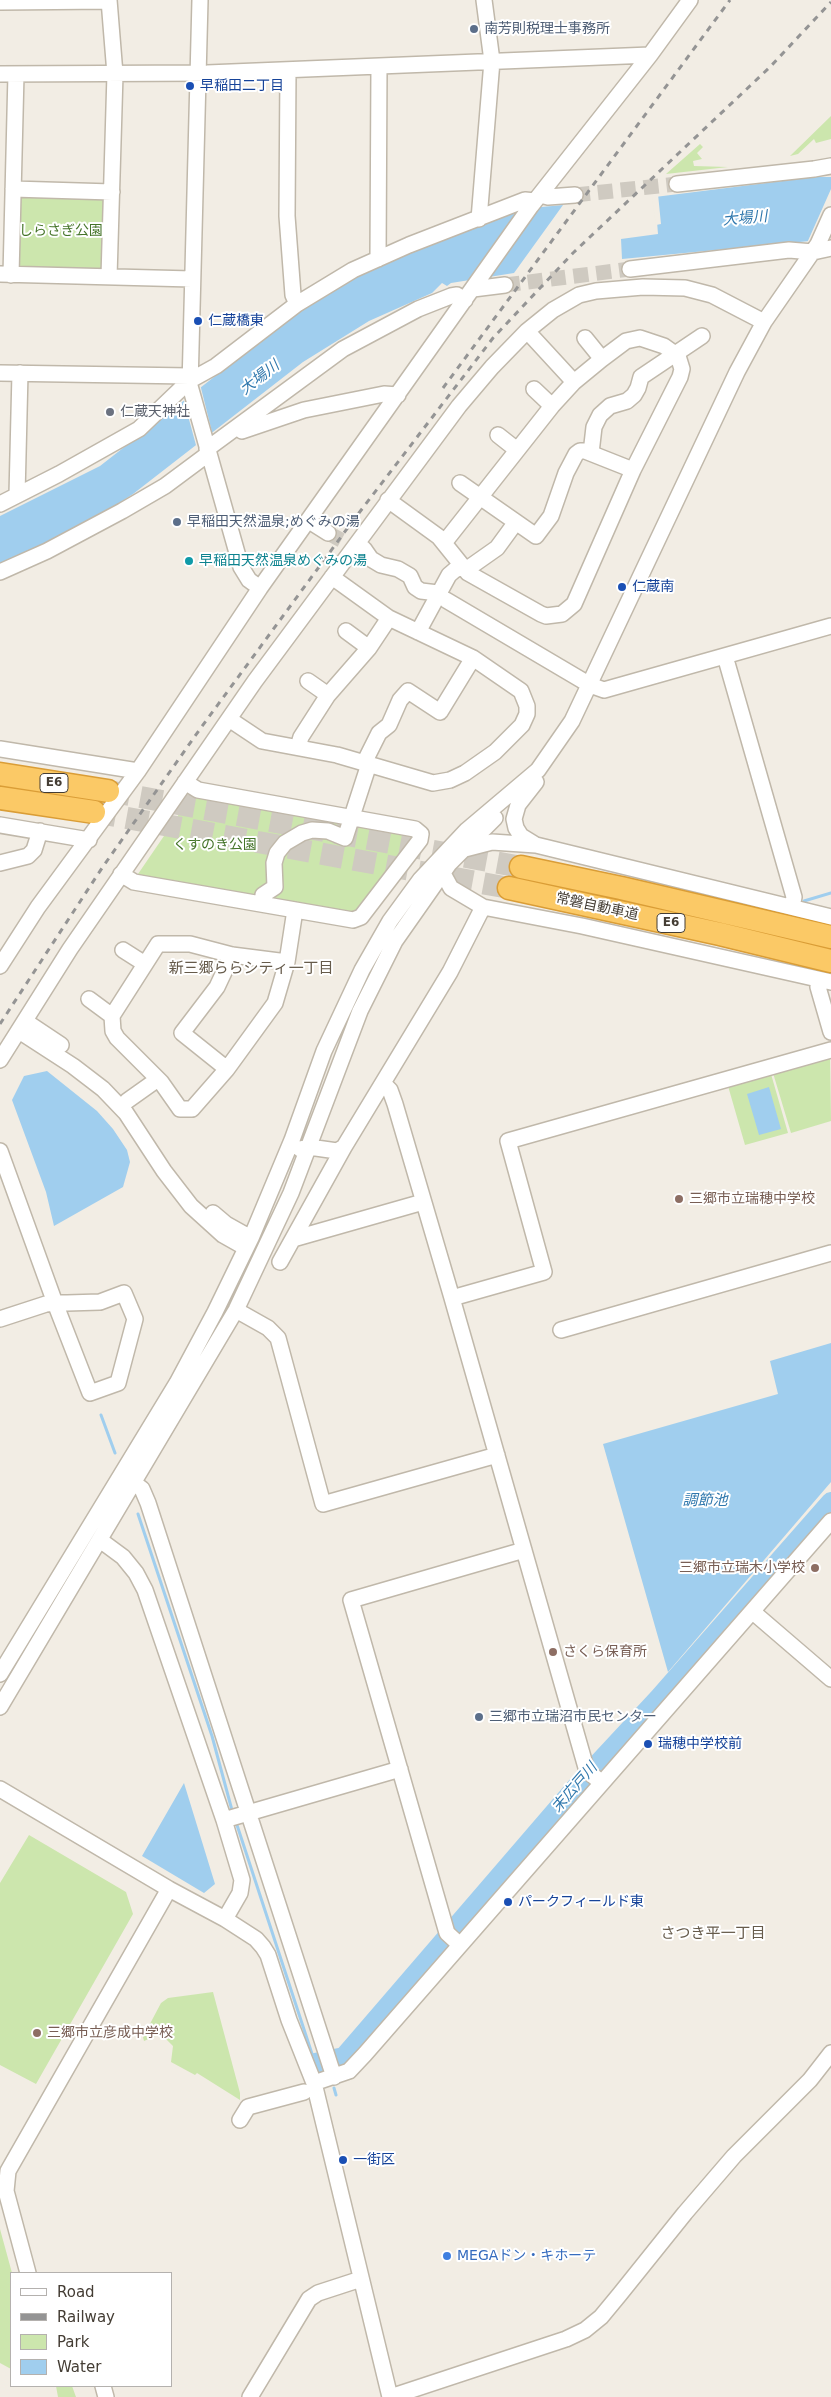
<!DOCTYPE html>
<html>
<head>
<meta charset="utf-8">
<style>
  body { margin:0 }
  #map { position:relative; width:831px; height:2397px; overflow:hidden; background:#f2ede4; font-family:"DejaVu Sans",sans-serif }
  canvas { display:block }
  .legend { position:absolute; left:10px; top:2272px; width:162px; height:115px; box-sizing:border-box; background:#fff; border:1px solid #b4b1ae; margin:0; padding:6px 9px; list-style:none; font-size:15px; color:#443d34 }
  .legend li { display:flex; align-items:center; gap:10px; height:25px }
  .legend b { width:25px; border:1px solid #b4b1ae }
</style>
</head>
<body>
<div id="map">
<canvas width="831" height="2397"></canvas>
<ul class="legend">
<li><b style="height:6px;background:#fff"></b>Road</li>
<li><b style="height:6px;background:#949494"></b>Railway</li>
<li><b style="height:14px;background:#cce6ad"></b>Park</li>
<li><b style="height:14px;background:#a0ceee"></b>Water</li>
</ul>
</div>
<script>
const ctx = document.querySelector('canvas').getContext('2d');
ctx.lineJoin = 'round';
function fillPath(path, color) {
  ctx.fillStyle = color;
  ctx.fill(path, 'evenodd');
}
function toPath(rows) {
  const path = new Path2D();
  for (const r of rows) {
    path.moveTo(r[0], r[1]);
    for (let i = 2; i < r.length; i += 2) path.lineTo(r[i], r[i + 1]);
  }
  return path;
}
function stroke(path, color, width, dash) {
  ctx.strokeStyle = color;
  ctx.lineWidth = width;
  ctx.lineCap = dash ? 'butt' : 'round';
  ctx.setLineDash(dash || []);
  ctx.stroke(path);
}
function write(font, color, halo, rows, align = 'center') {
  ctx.font = font + ' "DejaVu Sans","Noto Sans JP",sans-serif';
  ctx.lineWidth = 4;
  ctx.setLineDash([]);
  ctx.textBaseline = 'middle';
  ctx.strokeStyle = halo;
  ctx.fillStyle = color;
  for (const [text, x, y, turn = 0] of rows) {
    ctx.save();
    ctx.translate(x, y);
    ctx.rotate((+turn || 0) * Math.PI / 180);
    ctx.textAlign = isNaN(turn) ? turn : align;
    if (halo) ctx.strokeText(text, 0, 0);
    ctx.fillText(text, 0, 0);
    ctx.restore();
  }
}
const green = toPath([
  [831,116,831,139,816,143,814,139,798,154,790,156],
  [700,144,703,147,697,153,702,159,693,161,694,166,728,167,666,174],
  [18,196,106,199,103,267,98,269,20,269,16,264],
  [192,795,412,835,414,840,359,912,353,914,140,878,138,874],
  [830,1056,831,1121,791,1133,773,1073],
  [771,1074,788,1133,745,1145,728,1086],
  [29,1835,126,1892,133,1914,36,2084,0,2065,0,1883],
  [213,1992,240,2093,240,2100,197,2073,195,2075,171,2062,173,2046,164,2037,158,2035,144,2041,143,2037,161,2003,168,1998],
  [0,2229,12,2273,11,2369,0,2363],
  [56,2386,72,2386,76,2397,58,2397]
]);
const water = toPath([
  [814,177,831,177,831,239,622,259,621,239,658,234,655,197],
  [563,205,514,273,451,283,447,286,442,283,432,293,369,321,303,362,133,494,96,518,20,556,0,563,0,516,100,466,314,299,376,266,520,209],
  [47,1071,97,1111,113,1129,127,1150,130,1162,123,1187,54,1226,46,1192,12,1100,24,1076],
  [769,1087,781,1129,759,1135,747,1094],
  [831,1343,831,1482,668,1672,603,1444,778,1394,770,1361],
  [184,1783,215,1884,204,1893,142,1856]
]);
const pier = toPath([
  [831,189,831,241,807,243],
  [658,194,661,224,656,225,652,197],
  [200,384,213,436,197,449,183,397]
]);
const stream = toPath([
  [804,901,831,893],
  [101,1415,115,1453],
  [138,1514,212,1736,233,1814],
  [236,1822,315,2063],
  [334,2088,336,2095]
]);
const river = toPath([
  [315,2063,344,2057,579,1784,658,1699,831,1502]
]);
const minorTunnel = toPath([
  [575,195,677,184],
  [505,285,630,269],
  [328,533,365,553]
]);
const highwayTunnel = toPath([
  [108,791,521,867],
  [94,812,509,888]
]);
const minor = toPath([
  [109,0,115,74,109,277],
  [200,0,190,386,241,567,249,580,260,588],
  [0,2,109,1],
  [288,70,287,216,293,295,297,304],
  [0,74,207,73,650,55],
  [677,184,814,169,831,166],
  [13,189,112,192],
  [540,195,548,197,575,195],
  [479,219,492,61,484,0],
  [378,259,379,66],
  [630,269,789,250,813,252,831,248],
  [0,274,192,279],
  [11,275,16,74],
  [473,289,505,285],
  [527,331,574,382],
  [585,338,602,359],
  [0,373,189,376],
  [534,389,552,406],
  [242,431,304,410,384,394,398,395],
  [498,435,517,450],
  [207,449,343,349,418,309,451,296,457,295,465,300],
  [591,453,594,427,600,415,610,406,627,401,634,395,638,388,641,377,702,336],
  [460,483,536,536,551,516,566,473,576,454,580,451,585,451,633,470],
  [17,495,20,373],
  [388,500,439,537,468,573,541,614,546,616,562,614,574,604,633,470,680,377,682,369,678,356,664,346,640,338,626,341,602,359,574,382,552,406,444,543],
  [0,504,59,474,139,429,189,381,216,366,297,304,353,270,409,245,525,200,535,201],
  [309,521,328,533],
  [364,549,371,559,381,565,398,569,410,576,415,587,421,591,438,593],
  [0,572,47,551,122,511,165,486,208,454],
  [446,600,590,685,604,690,831,626],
  [346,631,369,648],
  [418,632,449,575,456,569,470,567,497,548,516,522],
  [725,656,794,897,792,907],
  [308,681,328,695],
  [229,719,262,741,337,755,433,783,450,780,465,773,495,752,522,725,527,714,527,706,521,691,473,658,389,618,332,577],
  [298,747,301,737,328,695,369,648,389,618],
  [0,749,138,771],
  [364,763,379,733,389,725,400,700,408,691,440,712,473,658],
  [0,825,89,840],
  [534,844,521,836,516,828,514,819,518,805,536,782],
  [465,849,492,842,536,845,831,917],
  [0,863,28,856,34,850,40,831],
  [439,866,451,888,483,907,582,926,831,982],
  [121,874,134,882,353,920,361,917,420,840,421,834,415,829,198,790,185,782],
  [263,904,263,895,275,887,274,863,277,853,285,843,302,833,312,830,328,831,345,838,369,764],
  [123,950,145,964],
  [287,962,232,955,190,944,158,944,112,1016,113,1031,117,1038,161,1082,180,1109,192,1109,227,1069,275,1003,287,962,295,910],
  [0,966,38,907,138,771,260,588,531,206,650,55,690,0],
  [818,979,818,987,831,1032],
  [89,999,112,1016],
  [25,1021,61,1045],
  [19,1031,73,1066,103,1089,126,1113,164,1171,191,1206,223,1235,246,1248],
  [0,1060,70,949,255,681,459,406,492,367,527,331,553,310,579,295,596,291,643,287,685,288,712,295,764,322],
  [227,1069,182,1033,217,987,232,955],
  [383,1083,390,1090,395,1104,452,1298,544,1272,508,1141,831,1050],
  [127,1101,158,1079],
  [300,1149,309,1147,337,1151,344,1147,450,972,483,907],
  [0,1151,55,1303,90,1393,118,1383,135,1319,124,1293,100,1302,67,1303,55,1303,46,1304,0,1319],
  [213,1213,226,1224,251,1238],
  [293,1239,423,1202],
  [280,1262,344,1147],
  [452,1298,587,1771,601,1782],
  [236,1310,268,1328,278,1338,323,1504,497,1455],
  [561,1330,831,1253],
  [134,1483,142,1489,148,1503,334,2077],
  [100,1540,123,1557,136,1573,145,1590,224,1820,242,1880,240,1893,225,1919],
  [753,1612,831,1679],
  [0,1674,177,1383,215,1312,251,1238,292,1140,324,1051,362,970,390,921,420,880,467,830,538,770,572,721,737,372,764,322,818,244,831,215],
  [0,1707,236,1310,291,1193,360,1011,395,941,449,864,495,818],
  [0,1789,169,1889,225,1919,256,1939,263,1947,268,1955,289,2020,314,2083,390,2397,566,2339,585,2330,601,2317,620,2294,685,2213,734,2156,810,2080,831,2053],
  [224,1820,400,1769],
  [460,1945,447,1933,351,1600,524,1550],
  [314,2083,349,2071,365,2054,831,1521],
  [240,2120,248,2107,304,2092],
  [28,2273,6,2191,8,2171,169,1889],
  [103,2386,106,2397],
  [250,2397,309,2299,318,2293,361,2279]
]);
const highway = toPath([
  [0,774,108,791],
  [0,798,94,812],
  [521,867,621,888,831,937],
  [509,888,720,934,831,961]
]);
const rail = toPath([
  [443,388,730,0],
  [0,1024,102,868,200,729,352,522,493,338,573,253,770,67,831,2]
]);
const markers = [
  [474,29,5,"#5c6f8a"],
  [190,86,5,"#1a4fb4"],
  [198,321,5,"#1a4fb4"],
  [110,412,5,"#6b7280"],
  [177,522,5,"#5c6f8a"],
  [189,561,5,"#0f9aa8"],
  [622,587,5,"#1a4fb4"],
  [679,1199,5,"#8d6e63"],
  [815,1568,5,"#8d6e63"],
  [553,1652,5,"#8d6e63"],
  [479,1717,5,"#5c6f8a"],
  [648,1744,5,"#1a4fb4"],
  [508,1902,5,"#1a4fb4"],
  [37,2033,5,"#8d6e63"],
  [343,2160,5,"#1a4fb4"],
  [447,2256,5,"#3f7fe0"]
];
const shields = [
  [54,783,28],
  [671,923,28]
];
const shieldNames = [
  ["E6",54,783],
  ["E6",671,923]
];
const serviceNames = [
  ["南芳則税理士事務所",484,29],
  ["早稲田天然温泉;めぐみの湯",187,522],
  ["三郷市立瑞沼市民センター",489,1717]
];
const transitNames = [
  ["早稲田二丁目",200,86],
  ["仁蔵橋東",208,321],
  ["仁蔵南",632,587],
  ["瑞穂中学校前",658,1744],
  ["パークフィールド東",518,1902],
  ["一街区",353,2160]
];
const parkNames = [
  ["しらさぎ公園",61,231],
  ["くすのき公園",215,845]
];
const worshipNames = [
  ["仁蔵天神社",120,412]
];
const cultureNames = [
  ["早稲田天然温泉めぐみの湯",199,561]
];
const streetNames = [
  ["常磐自動車道",597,907,12]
];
const educationNames = [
  ["三郷市立瑞穂中学校",689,1199],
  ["三郷市立瑞木小学校",805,1568,"right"],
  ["さくら保育所",563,1652],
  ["三郷市立彦成中学校",47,2033]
];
const shopNames = [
  ["MEGAドン・キホーテ",457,2256]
];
const waterNames = [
  ["大場川",745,219,-5],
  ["大場川",260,378,-38],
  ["調節池",705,1501],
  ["末広戸川",575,1788,-49]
];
const neighbourhoodNames = [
  ["新三郷ららシティ一丁目",251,969],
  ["さつき平一丁目",713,1934]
];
fillPath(green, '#cce6ad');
fillPath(water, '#a0ceee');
fillPath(pier, '#f2ede4');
stroke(stream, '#a0ceee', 3);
stroke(river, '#a0ceee', 20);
stroke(minorTunnel, '#cfcac1', 15, [15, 8]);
stroke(highwayTunnel, '#cfcac1', 22, [22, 11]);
stroke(minor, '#c0b8aa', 18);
stroke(highway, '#da9d36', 25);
stroke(minor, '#fff', 15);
stroke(highway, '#fbc966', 22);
stroke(rail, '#949494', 3, [6, 6]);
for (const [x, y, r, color] of markers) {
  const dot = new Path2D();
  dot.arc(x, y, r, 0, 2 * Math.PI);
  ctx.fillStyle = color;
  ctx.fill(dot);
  stroke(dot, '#fff', 2);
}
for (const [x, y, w] of shields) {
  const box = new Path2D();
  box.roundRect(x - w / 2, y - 9.5, w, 19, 4);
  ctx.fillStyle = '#fff';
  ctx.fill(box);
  stroke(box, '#443d34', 1);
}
write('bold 12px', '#443d34', null, shieldNames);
write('14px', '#4e5e75', '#fff', serviceNames, 'left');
write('14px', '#164399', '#fff', transitNames, 'left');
write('14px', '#457429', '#fff', parkNames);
write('14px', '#5b616d', '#fff', worshipNames, 'left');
write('14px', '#0d838f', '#fff', cultureNames, 'left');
write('14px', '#443d34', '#fff', streetNames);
write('14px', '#785e54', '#fff', educationNames, 'left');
write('14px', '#366cbe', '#fff', shopNames, 'left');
write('italic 15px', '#3078ad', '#fff', waterNames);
write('15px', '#665b4b', '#fff', neighbourhoodNames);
</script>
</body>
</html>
